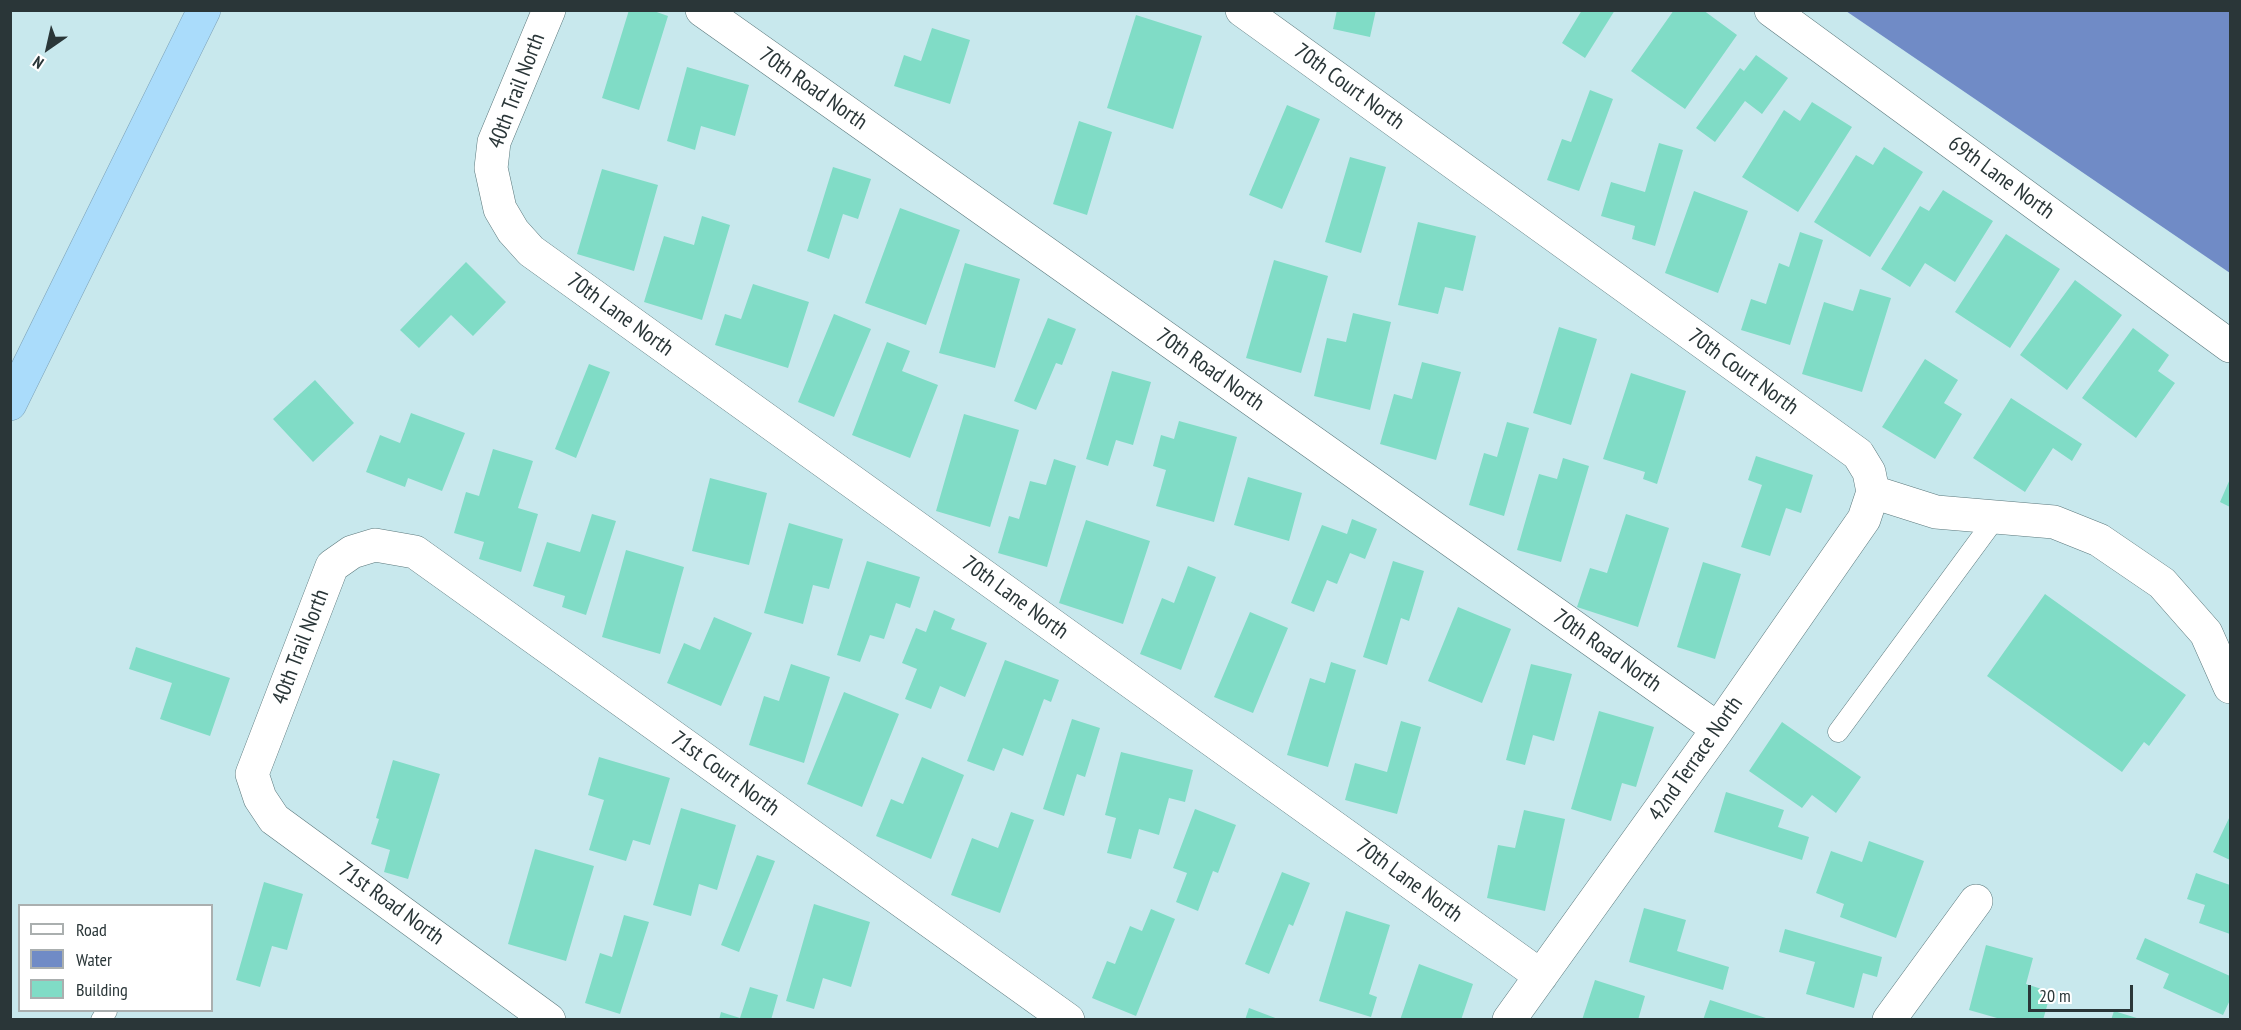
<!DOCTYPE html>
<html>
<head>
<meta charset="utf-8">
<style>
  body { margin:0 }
  #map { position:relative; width:2241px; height:1030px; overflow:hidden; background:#c8e8ed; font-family:"PT Sans Narrow",sans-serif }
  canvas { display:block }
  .frame { position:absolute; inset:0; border:12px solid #2a3638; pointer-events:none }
  .legend { position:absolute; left:18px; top:904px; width:195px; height:108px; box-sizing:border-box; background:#fff; border:2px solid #aaafaf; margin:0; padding:8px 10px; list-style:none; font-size:18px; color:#2a3638 }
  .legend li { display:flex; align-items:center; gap:12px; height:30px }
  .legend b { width:30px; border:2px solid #aaafaf }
  .north { position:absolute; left:18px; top:18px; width:60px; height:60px; -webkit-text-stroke:4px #fff; paint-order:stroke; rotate:214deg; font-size:16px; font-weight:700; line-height:24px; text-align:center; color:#2a3638 }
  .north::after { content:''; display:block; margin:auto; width:21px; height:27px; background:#2a3638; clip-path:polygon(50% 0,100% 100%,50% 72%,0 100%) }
  .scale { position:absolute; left:2028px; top:985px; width:105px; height:27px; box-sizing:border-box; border:3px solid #2a3638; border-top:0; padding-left:8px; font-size:18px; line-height:21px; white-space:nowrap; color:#2a3638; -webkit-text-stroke:4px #fff; paint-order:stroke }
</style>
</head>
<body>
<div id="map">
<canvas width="2241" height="1030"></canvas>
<div class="frame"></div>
<ul class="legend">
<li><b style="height:8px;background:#fff"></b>Road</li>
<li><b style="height:16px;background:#708bc6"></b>Water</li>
<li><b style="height:16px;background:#80dcc6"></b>Building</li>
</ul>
<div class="north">N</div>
<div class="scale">20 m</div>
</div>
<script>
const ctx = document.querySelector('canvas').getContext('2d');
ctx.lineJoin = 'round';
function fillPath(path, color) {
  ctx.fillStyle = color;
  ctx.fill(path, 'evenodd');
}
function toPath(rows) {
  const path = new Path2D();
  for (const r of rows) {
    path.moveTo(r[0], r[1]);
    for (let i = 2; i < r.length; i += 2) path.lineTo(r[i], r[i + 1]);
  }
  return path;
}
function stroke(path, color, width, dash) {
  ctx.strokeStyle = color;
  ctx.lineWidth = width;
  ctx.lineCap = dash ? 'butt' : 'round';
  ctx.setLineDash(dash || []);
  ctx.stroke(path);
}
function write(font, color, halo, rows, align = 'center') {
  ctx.font = font + ' "PT Sans Narrow",sans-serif';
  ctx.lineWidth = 4.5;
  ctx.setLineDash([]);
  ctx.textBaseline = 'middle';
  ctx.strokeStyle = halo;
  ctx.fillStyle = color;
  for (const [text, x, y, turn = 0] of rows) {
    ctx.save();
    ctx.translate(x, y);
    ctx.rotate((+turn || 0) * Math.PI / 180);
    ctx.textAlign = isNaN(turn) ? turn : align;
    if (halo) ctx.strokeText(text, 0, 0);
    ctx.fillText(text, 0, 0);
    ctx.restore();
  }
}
const water = toPath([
  [1846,11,2230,11,2230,273]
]);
const building = toPath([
  [629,10,651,10,668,16,639,110,602,98],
  [1337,10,1376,10,1370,37,1333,29],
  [1582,10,1615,10,1585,58,1562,43],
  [1674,10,1703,10,1737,35,1685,109,1631,71],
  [1136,15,1202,36,1173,129,1107,108],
  [932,28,970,40,950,104,894,86,904,55,921,61],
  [1756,55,1788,78,1762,114,1745,101,1715,142,1696,128,1740,68,1744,71],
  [687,67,749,85,735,136,701,126,695,150,667,141],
  [1590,90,1613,99,1579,191,1547,180,1562,139,1571,142],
  [1812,102,1852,127,1798,212,1742,177,1784,110,1800,121],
  [1287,105,1320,119,1282,209,1249,195],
  [1079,121,1112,132,1087,215,1053,204],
  [1659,143,1683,150,1655,246,1632,239,1635,226,1601,216,1611,182,1645,192],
  [1884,147,1923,172,1870,257,1814,222,1856,155,1873,165],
  [1350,157,1386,167,1361,253,1325,242],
  [833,167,871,179,858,219,843,214,829,259,807,251],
  [602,169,658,185,634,271,577,254],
  [1943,190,1993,221,1955,282,1925,263,1910,287,1881,269,1920,206,1929,211],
  [1694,191,1748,211,1718,293,1665,273],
  [900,208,960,230,926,325,865,303],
  [702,216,730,225,702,320,644,302,664,236,694,245],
  [1418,222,1476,236,1463,291,1445,287,1438,314,1398,305],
  [1800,232,1823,240,1790,345,1741,330,1751,299,1766,304,1779,263,1789,267],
  [2006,234,2060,269,2010,348,1955,312],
  [1274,260,1328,276,1301,373,1246,358],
  [466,262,506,302,473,336,451,315,419,348,400,330],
  [965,263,1020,279,995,368,939,353],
  [2075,280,2122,315,2067,390,2020,355],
  [753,284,809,302,788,368,715,345,725,314,741,319],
  [1860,289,1891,298,1862,392,1802,374,1824,302,1853,311],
  [1353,313,1391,322,1370,410,1314,396,1327,338,1346,342],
  [834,314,871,329,834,417,798,402],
  [1048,318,1076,329,1062,365,1056,363,1036,410,1014,401],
  [1559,327,1597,339,1571,425,1533,413],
  [2133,328,2169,355,2158,371,2175,383,2136,438,2082,398],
  [887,342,910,351,902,371,938,385,910,458,852,435],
  [1925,359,1958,380,1944,403,1962,414,1935,459,1882,427],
  [1422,362,1461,372,1436,460,1380,444,1394,394,1412,399],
  [589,364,610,372,576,458,555,449],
  [1112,371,1151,382,1133,445,1116,440,1108,466,1086,459],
  [1631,373,1686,391,1657,484,1643,479,1645,472,1603,459],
  [315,380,354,423,313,462,273,419],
  [2011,398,2082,444,2072,461,2053,448,2025,492,1973,458],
  [411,413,465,433,442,491,408,478,405,487,366,472,380,435,400,443],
  [964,414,1019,430,990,527,936,511],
  [1179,421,1237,437,1214,522,1156,506,1166,470,1153,466,1161,435,1174,439],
  [1507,422,1529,428,1504,516,1469,505,1484,453,1497,457],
  [493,449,533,461,518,508,538,514,521,572,479,559,484,542,454,533,466,492,479,496],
  [1756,456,1813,475,1801,513,1786,508,1770,556,1741,547,1762,485,1748,480],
  [1563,458,1589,466,1561,562,1517,550,1539,474,1557,479],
  [1054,459,1076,466,1047,567,998,553,1009,516,1019,519,1030,481,1046,485],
  [1248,477,1302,493,1289,541,1234,525],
  [710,478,767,493,749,565,692,551],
  [2230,479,2230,507,2220,502],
  [592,514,616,521,586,615,562,607,565,596,533,586,547,542,580,552],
  [1626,514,1669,528,1638,627,1577,607,1590,568,1607,573],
  [1352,519,1377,529,1365,559,1350,553,1337,584,1327,580,1314,612,1291,603,1322,525,1347,534],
  [1086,520,1150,541,1123,624,1059,603],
  [789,523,843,539,829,589,813,585,803,624,764,613],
  [626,550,684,567,660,654,602,637],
  [867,561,920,577,910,608,896,603,884,639,870,635,860,662,837,655],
  [1393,561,1424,571,1409,621,1401,618,1387,665,1363,657],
  [1703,562,1741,574,1715,659,1677,647],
  [1188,566,1216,577,1181,670,1140,654,1162,598,1174,603],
  [2045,594,2186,695,2149,746,2144,742,2122,772,1987,676],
  [1458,607,1511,629,1482,703,1428,681],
  [934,610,955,619,951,629,987,643,965,697,940,686,931,709,905,699,917,669,902,663,916,628,926,632],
  [1250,612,1288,628,1253,713,1214,697],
  [714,617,752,633,721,706,667,683,684,643,700,650],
  [136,647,230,678,210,736,160,719,172,683,129,669],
  [1005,660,1059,680,1051,702,1044,699,1023,756,1003,748,994,771,967,761],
  [1331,662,1356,670,1328,767,1287,755,1310,678,1325,683],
  [791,664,830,677,804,763,749,745,764,696,779,701],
  [1531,664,1572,674,1554,741,1533,735,1525,765,1506,760],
  [844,692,899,714,862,807,807,784],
  [1599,711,1654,727,1636,787,1622,783,1611,821,1571,809],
  [1072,719,1100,728,1085,777,1077,774,1064,816,1043,809],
  [1401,721,1421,727,1397,814,1345,800,1355,763,1387,772],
  [1782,722,1861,777,1836,813,1812,795,1802,808,1749,771],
  [1121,752,1193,770,1185,802,1169,798,1159,835,1139,829,1131,859,1107,853,1116,818,1105,815],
  [599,757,670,778,650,845,633,840,626,861,589,850,604,800,588,795],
  [922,757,964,775,931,859,876,836,891,799,903,804],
  [393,760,440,774,408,879,384,872,390,850,371,844,379,819,376,818],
  [1726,792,1784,810,1778,827,1809,837,1802,860,1714,832],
  [681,808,736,825,717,890,699,884,691,916,653,905],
  [1195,809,1236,825,1218,873,1213,871,1198,911,1176,902,1187,873,1173,868],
  [1524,810,1565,819,1545,911,1487,898,1498,845,1515,848],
  [1011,812,1034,820,1000,913,951,895,972,838,998,848],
  [2230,816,2230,860,2213,852],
  [1869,841,1924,861,1896,938,1840,917,1844,904,1816,893,1831,851,1862,862],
  [535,849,594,866,566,961,508,944],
  [757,855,775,861,739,952,721,945],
  [1282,872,1310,883,1293,926,1289,924,1269,974,1245,964],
  [2196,873,2230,885,2230,934,2199,923,2205,905,2187,899],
  [264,882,303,894,287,950,272,946,260,987,236,980],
  [814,904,870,922,851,987,823,978,814,1009,786,1001],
  [1644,908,1686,920,1677,951,1729,967,1723,990,1629,962],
  [1151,909,1175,919,1136,1016,1092,998,1107,961,1115,964,1130,926,1142,931],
  [1346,911,1390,925,1369,994,1377,997,1371,1017,1319,1001],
  [624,915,649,922,620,1014,585,1003,600,953,612,957],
  [1785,929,1882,957,1877,977,1863,973,1854,1008,1806,994,1815,962,1779,952],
  [2145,938,2230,976,2230,1000,2223,1015,2163,988,2169,974,2136,959],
  [1986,945,2033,958,2026,984,2051,992,2043,1020,2004,1020,1969,1010],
  [1419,964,1473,984,1461,1020,1400,1020],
  [1595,980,1645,996,1638,1020,1582,1020],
  [750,987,778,995,771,1020,719,1020,721,1012,740,1018],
  [1710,1000,1769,1019,1769,1020,1703,1020],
  [1249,1008,1278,1019,1278,1020,1245,1020],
  [2114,1011,2140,1019,2140,1020,2111,1020]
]);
const service = toPath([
  [1838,732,1997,516],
  [101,1020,107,1011]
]);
const minor = toPath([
  [549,10,494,142,491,168,500,209,513,231,531,251,1541,976],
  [702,10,1718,729],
  [1242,10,1858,454,1869,472,1873,492,1936,512,2054,522,2099,540,2162,583,2206,633,2230,687],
  [1771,10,2230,346],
  [549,1020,274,819,260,798,252,774,332,566,352,552,375,545,415,552,1068,1020],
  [1509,1020,1718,729,1864,519,1873,492],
  [1889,1020,1976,901]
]);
const motorway = toPath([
  [10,404,204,10]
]);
const streetNames = [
  ["70th Court North",1349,87,36],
  ["70th Road North",813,89,35],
  ["40th Trail North",517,91,-69],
  ["69th Lane North",2001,178,36],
  ["70th Lane North",620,315,36],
  ["70th Road North",1210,370,35],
  ["70th Court North",1743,372,36],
  ["70th Lane North",1015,598,36],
  ["40th Trail North",301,647,-69],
  ["70th Road North",1607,651,35],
  ["42nd Terrace North",1696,759,-55],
  ["71st Court North",725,774,36],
  ["70th Lane North",1409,881,36],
  ["71st Road North",391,904,36]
];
fillPath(water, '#708bc6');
fillPath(building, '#80dcc6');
stroke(service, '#5b787c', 21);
stroke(minor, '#5b787c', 34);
stroke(motorway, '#7da2b7', 34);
stroke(service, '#fff', 20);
stroke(minor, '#fff', 33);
stroke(motorway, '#aadcfb', 33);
write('22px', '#2a3638', '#fff', streetNames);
</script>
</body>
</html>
